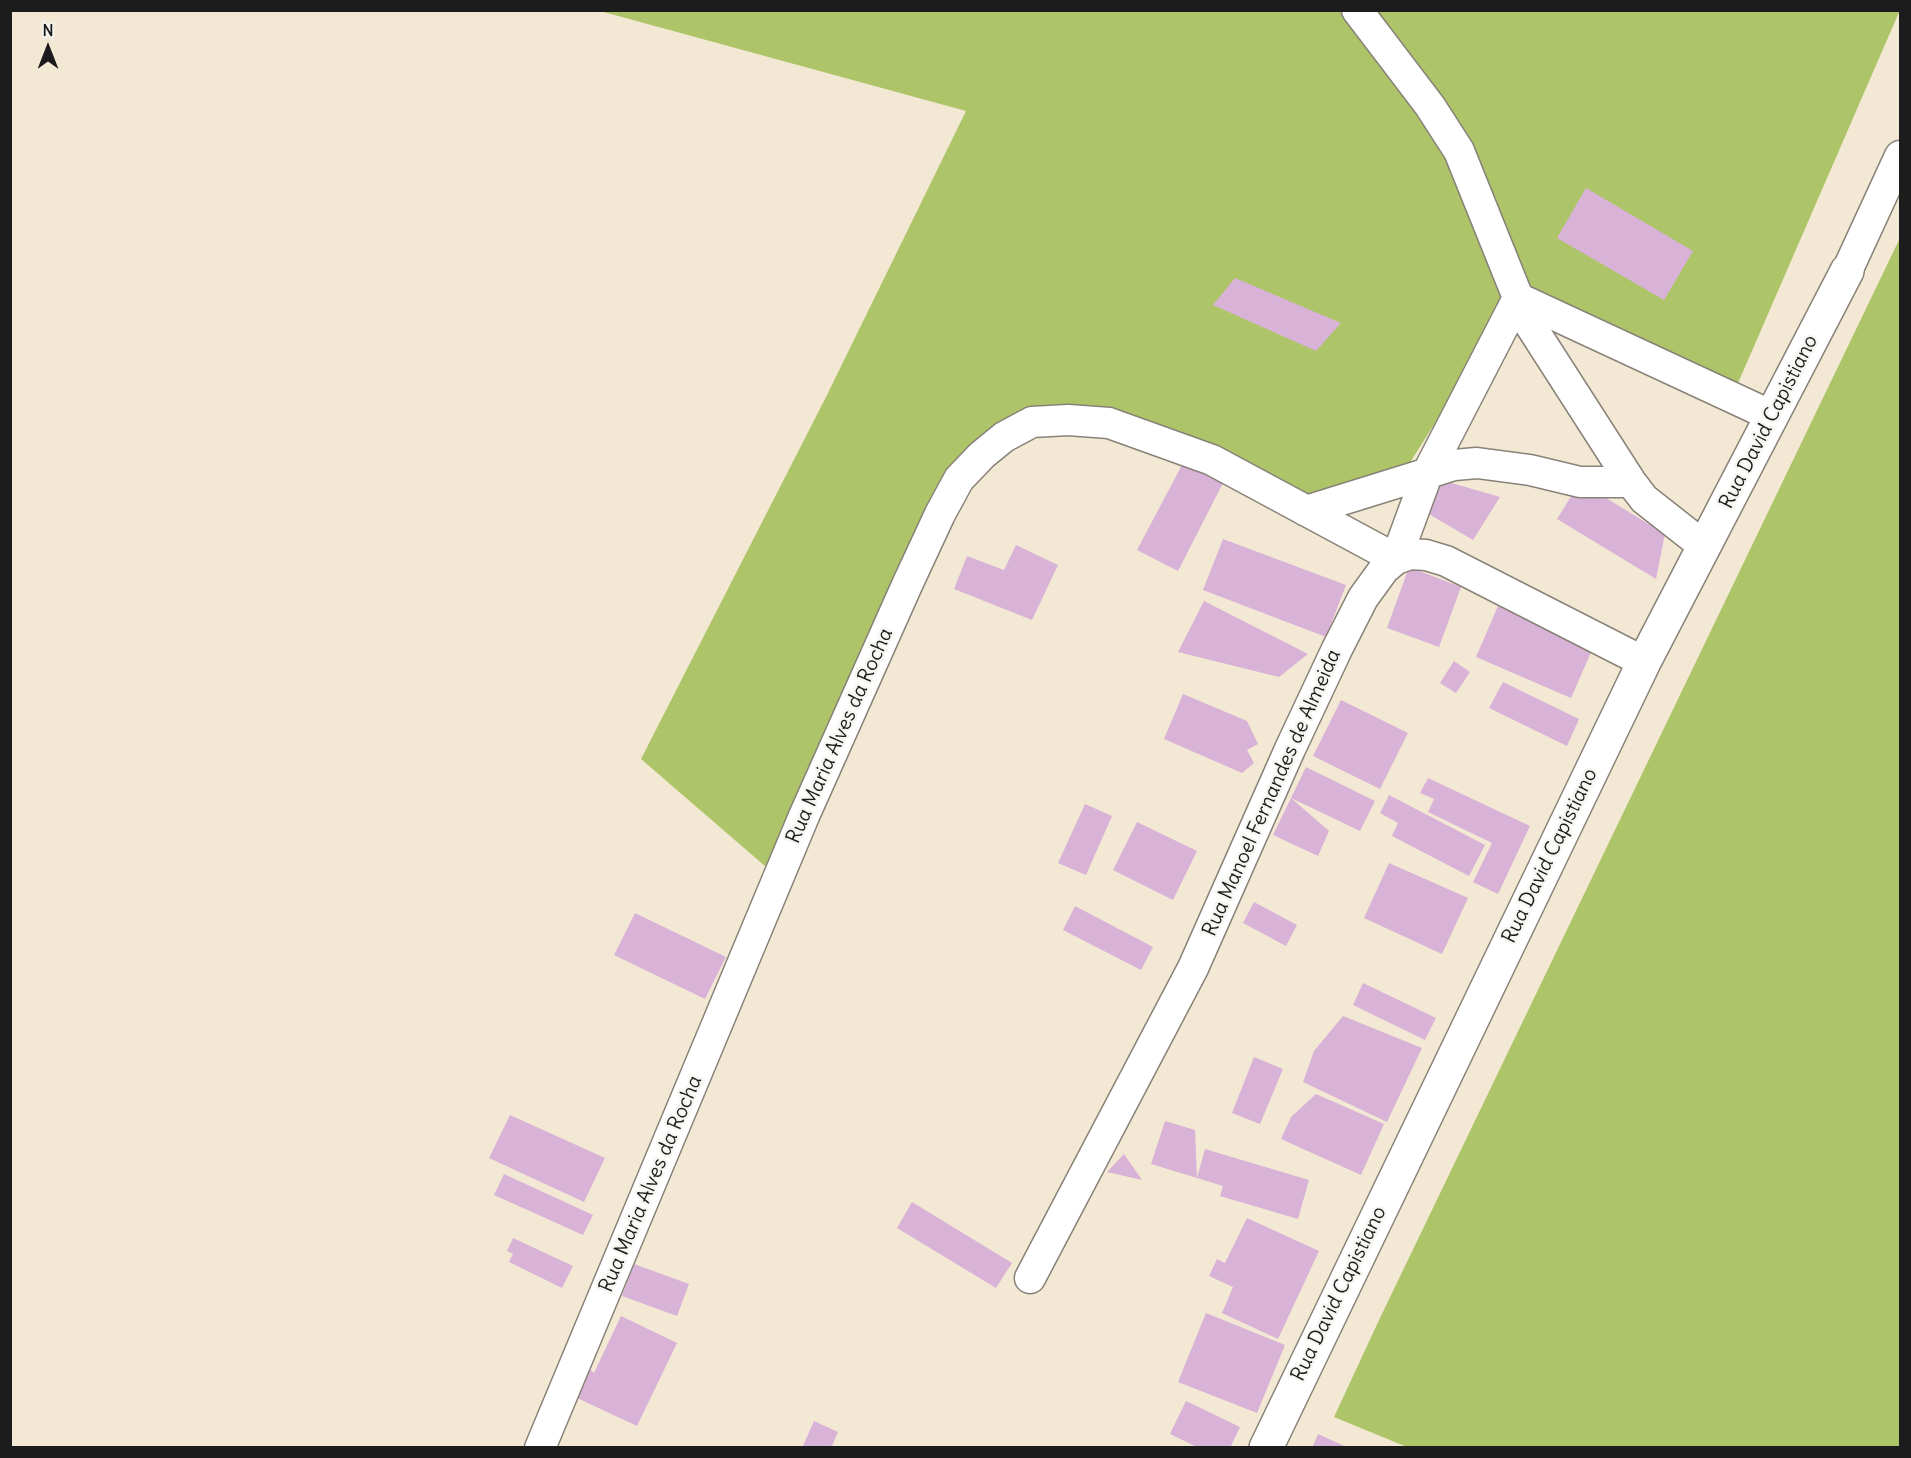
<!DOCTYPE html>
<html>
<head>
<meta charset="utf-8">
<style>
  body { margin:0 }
  #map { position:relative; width:1911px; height:1458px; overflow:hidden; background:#f3e8d3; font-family:Delius,sans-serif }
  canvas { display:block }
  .frame { position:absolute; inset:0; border:12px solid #1c1c1c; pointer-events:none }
  .north { position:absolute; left:18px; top:18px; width:60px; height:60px; -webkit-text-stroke:4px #f6f6f2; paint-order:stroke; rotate:0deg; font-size:16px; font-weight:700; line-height:24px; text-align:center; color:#1c1c1c }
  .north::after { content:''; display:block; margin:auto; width:21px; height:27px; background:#1c1c1c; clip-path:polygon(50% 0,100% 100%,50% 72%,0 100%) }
</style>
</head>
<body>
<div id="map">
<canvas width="1911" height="1458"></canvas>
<div class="frame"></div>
<div class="north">N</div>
</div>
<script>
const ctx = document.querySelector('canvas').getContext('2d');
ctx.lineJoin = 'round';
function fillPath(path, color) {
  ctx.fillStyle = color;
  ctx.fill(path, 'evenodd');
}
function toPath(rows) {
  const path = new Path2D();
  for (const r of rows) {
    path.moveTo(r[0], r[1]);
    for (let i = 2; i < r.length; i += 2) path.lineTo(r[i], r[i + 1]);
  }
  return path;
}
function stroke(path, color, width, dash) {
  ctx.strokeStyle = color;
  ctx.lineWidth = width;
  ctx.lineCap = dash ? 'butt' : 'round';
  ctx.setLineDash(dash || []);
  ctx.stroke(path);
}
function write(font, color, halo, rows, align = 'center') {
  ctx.font = font + ' Delius,sans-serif';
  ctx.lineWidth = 5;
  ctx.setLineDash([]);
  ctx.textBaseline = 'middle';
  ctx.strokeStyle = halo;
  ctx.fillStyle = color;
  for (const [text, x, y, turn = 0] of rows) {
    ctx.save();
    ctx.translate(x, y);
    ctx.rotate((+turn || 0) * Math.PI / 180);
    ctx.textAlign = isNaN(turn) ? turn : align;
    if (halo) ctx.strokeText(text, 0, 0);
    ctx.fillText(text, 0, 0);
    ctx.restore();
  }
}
const green = toPath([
  [1900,10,1735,390,1513,300,1409,464,1307,495,1068,413,952,475,773,873,641,759,826,397,966,111,600,11],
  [1900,238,1900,1447,1407,1447,1334,1417,1380,1318]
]);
const building = toPath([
  [1586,188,1693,251,1664,300,1557,238],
  [1235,278,1341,323,1316,351,1213,305],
  [1183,463,1223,483,1178,571,1137,550],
  [1441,480,1500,497,1473,540,1422,510],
  [1580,482,1665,534,1656,579,1557,519],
  [1223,539,1346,585,1326,637,1203,590],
  [1016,545,1058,565,1032,620,954,589,967,556,1004,570],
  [1409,567,1461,587,1439,647,1387,628],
  [1501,599,1596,641,1571,698,1476,657],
  [1204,601,1308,654,1279,677,1178,652],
  [1454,661,1470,672,1456,693,1440,683],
  [1503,682,1579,719,1567,746,1489,708],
  [1183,694,1247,721,1258,744,1247,750,1254,763,1242,773,1164,739],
  [1341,700,1408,733,1380,789,1313,756],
  [1306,767,1375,801,1360,831,1291,798],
  [1428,778,1530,826,1498,894,1473,882,1492,843,1428,812,1434,799,1420,793],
  [1389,795,1485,845,1469,876,1392,836,1398,823,1380,813],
  [1291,798,1329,831,1318,856,1273,835],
  [1085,804,1112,816,1086,875,1058,863],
  [1137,822,1197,851,1173,900,1113,870],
  [1389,863,1468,898,1442,954,1364,918],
  [1254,902,1297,925,1286,946,1243,923],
  [1075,906,1153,947,1141,970,1063,930],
  [635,913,726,957,705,999,614,955],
  [1363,983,1436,1018,1425,1040,1353,1005],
  [1343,1016,1422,1048,1387,1122,1303,1082,1314,1051],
  [1254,1057,1283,1069,1260,1124,1232,1113],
  [1316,1094,1384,1124,1361,1175,1281,1139,1291,1117],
  [510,1115,605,1158,584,1202,489,1158],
  [1165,1121,1195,1130,1197,1178,1205,1149,1309,1180,1298,1219,1220,1196,1223,1186,1197,1178,1151,1164],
  [1124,1154,1142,1180,1107,1172],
  [504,1174,593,1215,583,1235,494,1195],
  [912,1202,1012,1263,996,1288,897,1228],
  [1247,1218,1319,1251,1278,1339,1222,1313,1233,1287,1209,1276,1217,1259,1225,1263],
  [513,1238,573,1266,562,1288,509,1262,513,1254,507,1251],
  [634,1264,689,1284,677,1316,622,1296],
  [1206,1313,1285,1345,1257,1413,1178,1382],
  [621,1316,677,1343,637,1426,575,1397,589,1368,594,1373],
  [1186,1401,1240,1427,1230,1448,1199,1448,1170,1434],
  [814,1421,838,1432,831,1448,802,1448],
  [1318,1434,1349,1448,1312,1448]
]);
const street = toPath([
  [1357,10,1430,106,1459,151,1527,320,1631,482,1644,499,1705,547],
  [1847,271,1900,156],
  [1306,511,1454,465,1477,463,1530,470,1580,482,1631,482],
  [1030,1278,1193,968,1290,749,1337,649,1363,598,1384,569,1396,559,1410,554,1426,555,1446,561,1644,662],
  [540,1448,804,816,907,585,940,514,959,479,982,455,1004,437,1032,422,1068,420,1109,423,1212,460,1396,559,1428,472,1518,298,1772,416]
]);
const secondary = toPath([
  [1266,1448,1644,662,1847,271]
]);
const streetNames = [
  ["Rua David Capistiano",1769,422,-63],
  ["Rua Maria Alves da Rocha",840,736,-66],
  ["Rua Manoel Fernandes de Almeida",1272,793,-66],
  ["Rua David Capistiano",1550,856,-64],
  ["Rua Maria Alves da Rocha",651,1184,-67],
  ["Rua David Capistiano",1339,1294,-64]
];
fillPath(green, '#aec468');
fillPath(building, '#d9b2d8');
stroke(street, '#888278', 33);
stroke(secondary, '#888278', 36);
stroke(street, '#fff', 30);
stroke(secondary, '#fff', 33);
write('20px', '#1c1c1c', '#f6f6f2', streetNames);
</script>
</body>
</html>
